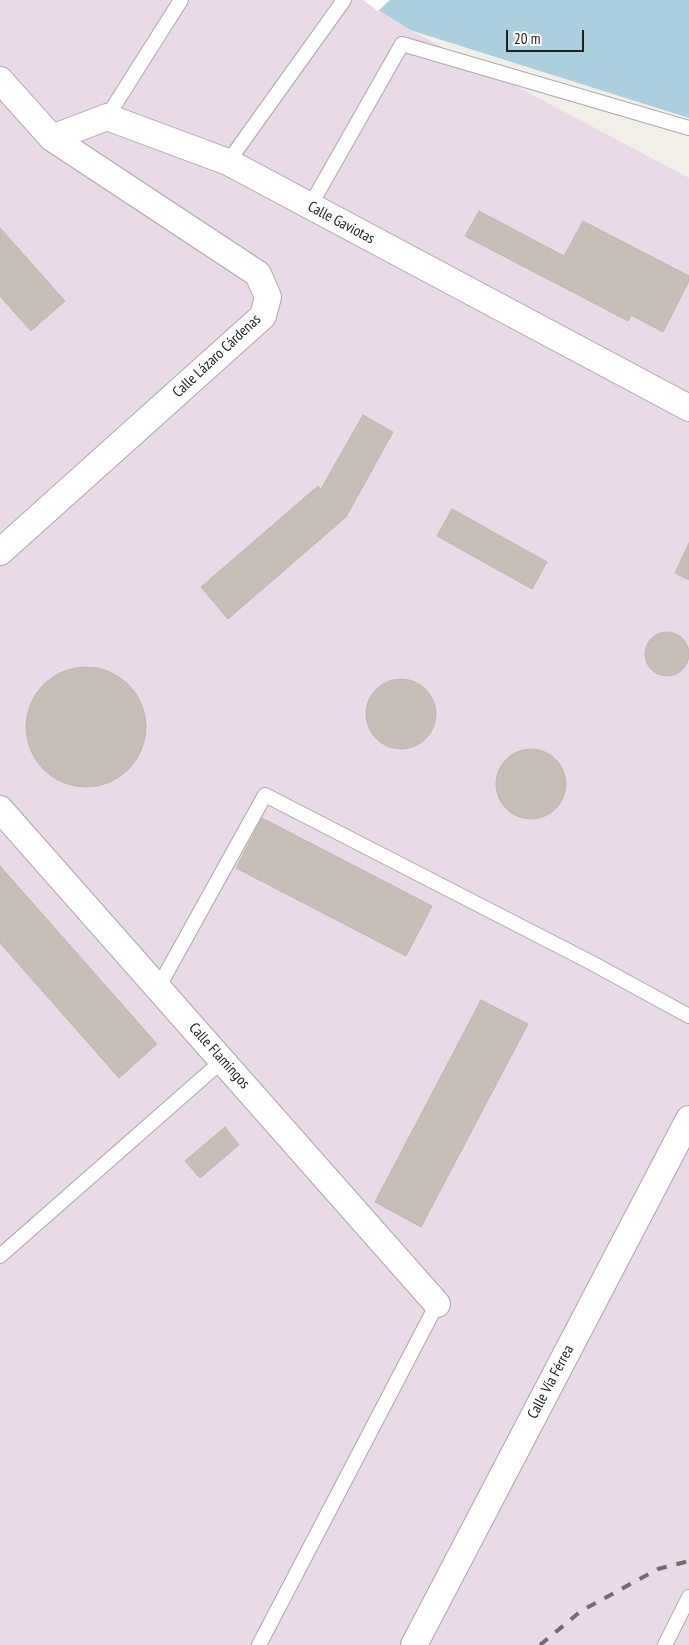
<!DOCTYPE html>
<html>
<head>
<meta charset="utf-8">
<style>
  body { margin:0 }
  #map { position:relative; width:689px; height:1645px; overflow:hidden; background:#f1efe8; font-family:"PT Sans Narrow",sans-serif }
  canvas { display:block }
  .scale { position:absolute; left:506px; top:30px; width:78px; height:22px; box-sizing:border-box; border:2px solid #212121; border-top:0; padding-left:6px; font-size:15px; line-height:18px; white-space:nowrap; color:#212121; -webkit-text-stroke:4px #fff; paint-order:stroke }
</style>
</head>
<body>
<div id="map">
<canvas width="689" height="1645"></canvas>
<div class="scale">20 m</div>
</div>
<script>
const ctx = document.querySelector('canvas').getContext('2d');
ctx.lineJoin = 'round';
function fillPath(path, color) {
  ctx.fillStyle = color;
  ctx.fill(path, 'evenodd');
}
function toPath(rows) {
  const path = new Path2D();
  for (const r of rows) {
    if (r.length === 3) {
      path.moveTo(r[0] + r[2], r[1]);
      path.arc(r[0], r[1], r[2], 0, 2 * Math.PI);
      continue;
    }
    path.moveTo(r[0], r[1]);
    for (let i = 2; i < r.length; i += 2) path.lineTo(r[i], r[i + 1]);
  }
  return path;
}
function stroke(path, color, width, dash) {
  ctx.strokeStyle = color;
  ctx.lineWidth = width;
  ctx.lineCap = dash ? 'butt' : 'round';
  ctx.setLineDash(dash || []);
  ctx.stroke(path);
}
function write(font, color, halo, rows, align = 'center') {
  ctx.font = font + ' "PT Sans Narrow",sans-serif';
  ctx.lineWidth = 5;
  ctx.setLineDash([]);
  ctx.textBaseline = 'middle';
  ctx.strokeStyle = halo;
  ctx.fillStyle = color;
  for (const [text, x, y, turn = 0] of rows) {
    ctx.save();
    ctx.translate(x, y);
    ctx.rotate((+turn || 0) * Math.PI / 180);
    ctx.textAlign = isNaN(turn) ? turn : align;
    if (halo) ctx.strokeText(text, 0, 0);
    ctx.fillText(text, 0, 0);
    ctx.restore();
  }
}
const industrial = toPath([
  [0,0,363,0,410,30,689,178,689,1645,0,1645]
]);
const water = toPath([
  [363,0,689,0,689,118,410,30]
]);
const pier = toPath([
  [363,0,390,0,378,11]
]);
const building = toPath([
  [479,211,564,256,583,221,689,276,689,281,663,332,631,315,628,321,465,236,479,211],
  [0,228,65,301,31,331,0,296,0,228],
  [363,415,393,432,346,517,228,619,201,587,318,486,321,489,363,415],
  [452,509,547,562,532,589,437,536,452,509],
  [689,543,689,580,675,573,689,543],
  [667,654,22],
  [86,727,60],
  [401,714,35],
  [531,784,35],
  [262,818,432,906,406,956,236,868,262,818],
  [0,866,157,1044,119,1078,0,943,0,866],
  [481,1000,528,1024,421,1227,375,1202,481,1000],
  [225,1127,239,1145,200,1178,185,1161,225,1127]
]);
const lane = toPath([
  [107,117,181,0],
  [228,162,344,0],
  [310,206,402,44,689,128],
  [158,988,265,795,592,963,689,1016],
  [0,1256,222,1061],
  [259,1645,437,1304],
  [665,1645,689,1597]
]);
const street = toPath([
  [0,80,52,138,258,274,268,297,263,316,0,552],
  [52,138,107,117,228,162,689,408],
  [0,809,437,1304],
  [414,1645,689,1119]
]);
const rail = toPath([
  [540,1645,581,1611,658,1569,689,1561]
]);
const streetNames = [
  ["Calle Gaviotas",341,223,28],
  ["Calle Lázaro Cárdenas",217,356,-43],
  ["Calle Flamingos",219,1056,48],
  ["Calle Vía Férrea",551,1382,-62]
];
fillPath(industrial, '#eadae7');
fillPath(water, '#aacfde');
fillPath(pier, '#fff');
fillPath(building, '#c6beb7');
stroke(building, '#c3b7ab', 1);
stroke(lane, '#a8a8a8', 16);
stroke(street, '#a8a8a8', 28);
stroke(lane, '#fff', 14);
stroke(street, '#fff', 26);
stroke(rail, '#6f6f6f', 4, [10, 10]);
write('15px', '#212121', '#fff', streetNames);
</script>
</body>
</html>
